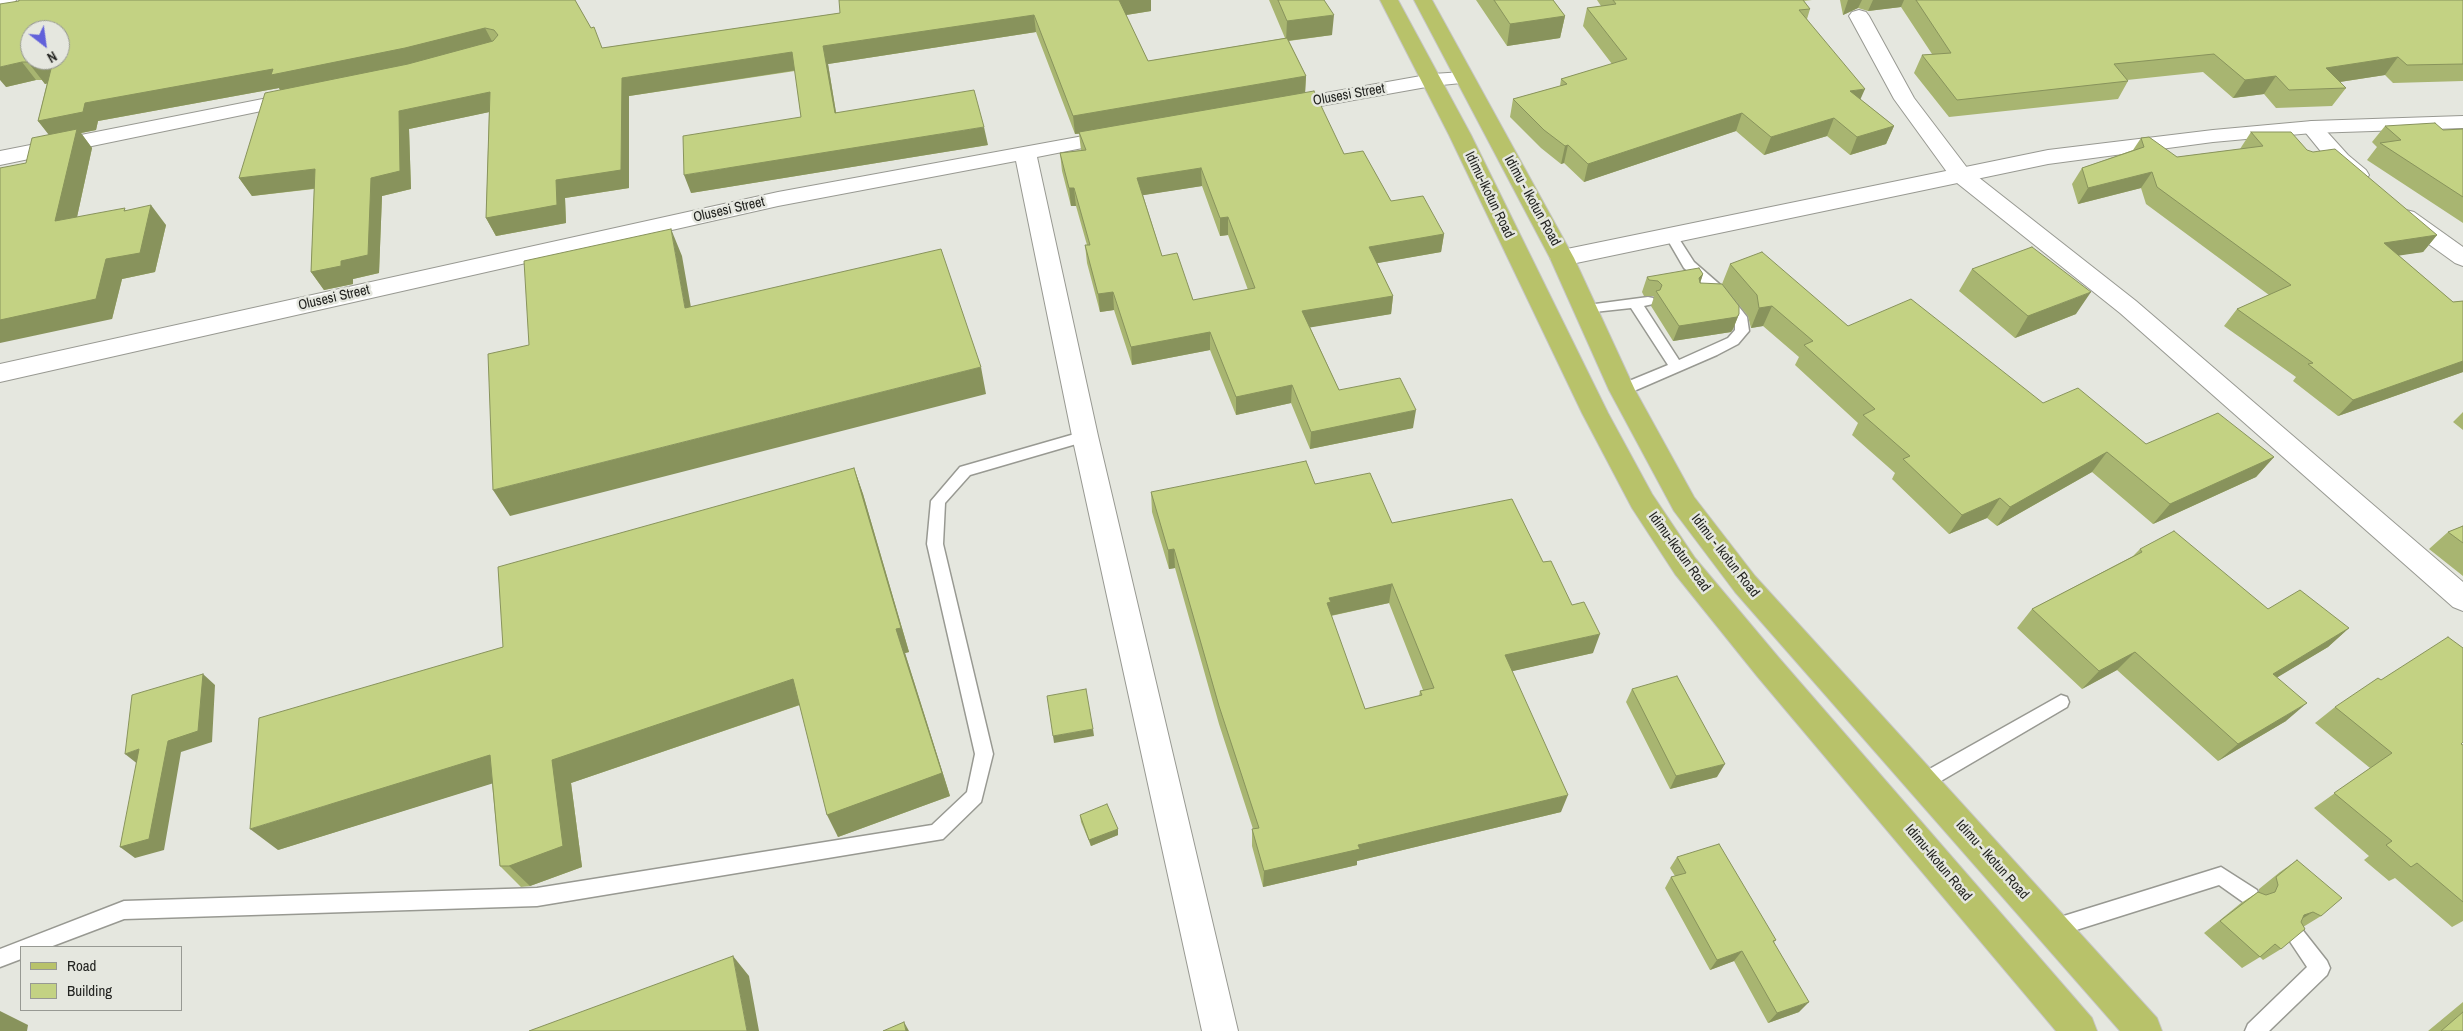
<!DOCTYPE html>
<html>
<head>
<meta charset="utf-8">
<style>
  body { margin:0 }
  #map { position:relative; width:2463px; height:1031px; overflow:hidden; background:#e5e7df; font-family:"Archivo Narrow",sans-serif }
  canvas { display:block }
  .legend { position:absolute; left:20px; top:946px; width:162px; height:65px; box-sizing:border-box; background:#e5e7df; border:1px solid #979993; margin:0; padding:6px 9px; list-style:none; font-size:15px; color:#232421 }
  .legend li { display:flex; align-items:center; gap:10px; height:25px }
  .legend b { width:25px; border:1px solid #979993 }
  .north { position:absolute; left:20px; top:20px; width:50px; height:50px; box-sizing:border-box; background:#e5e7df; border:1px solid #979993; border-radius:50%; rotate:150deg; font-size:14px; font-weight:700; line-height:20px; text-align:center; color:#232421 }
  .north::after { content:''; display:block; margin:auto; width:18px; height:22px; background:#6161da; clip-path:polygon(50% 0,100% 100%,50% 72%,0 100%) }
</style>
</head>
<body>
<div id="map">
<canvas width="2463" height="1031"></canvas>
<ul class="legend">
<li><b style="height:6px;background:#b8c26a"></b>Road</li>
<li><b style="height:14px;background:#c3d283"></b>Building</li>
</ul>
<div class="north">N</div>
</div>
<script>
const ctx = document.querySelector('canvas').getContext('2d');
ctx.lineJoin = 'round';
function toPath(rows) {
  const path = new Path2D();
  for (const r of rows) {
    path.moveTo(r[0], r[1]);
    for (let i = 2; i < r.length; i += 2) path.lineTo(r[i], r[i + 1]);
  }
  return path;
}
function stroke(path, color, width, dash) {
  ctx.strokeStyle = color;
  ctx.lineWidth = width;
  ctx.lineCap = dash ? 'butt' : 'round';
  ctx.setLineDash(dash || []);
  ctx.stroke(path);
}
function fillPath(path, color) {
  ctx.fillStyle = color;
  ctx.fill(path, 'evenodd');
}
function write(font, color, halo, rows, align = 'center') {
  ctx.font = font + ' "Archivo Narrow",sans-serif';
  ctx.lineWidth = 5;
  ctx.setLineDash([]);
  ctx.textBaseline = 'middle';
  ctx.strokeStyle = halo;
  ctx.fillStyle = color;
  for (const [text, x, y, turn = 0] of rows) {
    ctx.save();
    ctx.translate(x, y);
    ctx.rotate((+turn || 0) * Math.PI / 180);
    ctx.textAlign = isNaN(turn) ? turn : align;
    if (halo) ctx.strokeText(text, 0, 0);
    ctx.fillText(text, 0, 0);
    ctx.restore();
  }
}
const service = toPath([
  [1672,233,1676,234,1694,262,1725,289,1747,317,1749,331,1738,344,1717,355,1627,394,1617,394,1615,390,1617,386,1668,365,1631,308,1585,313,1578,309,1580,306,1648,297,1653,298,1655,301,1653,304,1644,306,1679,360,1728,338,1735,330,1735,321,1715,295,1684,268,1666,237,1672,233],
  [1085,431,1090,432,1092,436,1090,440,970,475,945,503,943,544,993,754,981,802,943,839,537,906,124,919,50,947,21,947,21,959,0,967,0,949,124,901,537,888,932,825,967,792,975,754,927,544,931,501,960,467,1085,431],
  [2061,695,2067,697,2069,702,2067,707,1929,788,1923,790,1917,788,1914,782,1917,776,2061,695],
  [2221,867,2257,890,2259,896,2257,902,2250,905,2243,902,2219,885,2054,937,2047,934,2045,928,2047,922,2054,919,2221,867],
  [2294,925,2301,928,2327,961,2330,968,2327,975,2269,1031,2245,1031,2248,1024,2307,967,2285,934,2287,928,2294,925]
]);
const minor = toPath([
  [0,0,16,0,7,19,0,21,0,0],
  [1859,10,1866,12,1869,16,1914,98,1968,169,2136,301,2463,582,2463,611,2453,607,2120,313,1952,179,1894,99,1849,16,1852,12,1859,10],
  [1464,72,1471,74,1474,78,1471,82,1432,86,1281,113,1274,111,1271,107,1274,103,1281,101,1432,74,1464,72],
  [298,92,305,94,308,98,305,102,0,165,0,151,298,92],
  [2312,121,2319,123,2348,155,2366,170,2369,175,2366,180,2358,182,2350,180,2332,165,2301,127,2305,123,2312,121],
  [1116,130,1123,132,1127,136,1123,140,1037,157,1098,436,1238,1031,1202,1031,1072,436,1016,161,778,206,0,382,0,364,778,192,1116,130],
  [2406,210,2414,212,2463,247,2463,266,2455,263,2398,222,2395,217,2398,212,2406,210]
]);
const tertiary = toPath([
  [2463,116,2463,128,2312,133,2213,142,2048,164,1562,266,1554,263,1550,258,1554,253,1562,250,2048,150,2213,130,2312,121,2463,116]
]);
const primary = toPath([
  [1380,0,1398,0,1471,135,1608,413,1652,494,1695,558,1779,658,2092,1018,2097,1031,2056,1031,1757,676,1675,574,1632,508,1582,413,1449,135,1380,0],
  [1414,0,1432,0,1574,258,1635,390,1694,497,1755,576,2157,1018,2162,1031,2120,1031,1735,592,1674,511,1609,390,1550,258,1414,0]
]);
const wall = toPath([
  [575,0,602,48,840,13,1151,11,1126,15,1148,61,1285,38,1269,0,1324,0,1332,35,1289,41,1306,76,1305,93,1344,154,1391,201,1444,234,1441,252,1377,263,1393,296,1391,314,1310,327,1339,390,1413,428,1310,449,1291,403,1236,415,1210,350,1132,365,1114,310,1100,312,1087,263,1085,245,1087,245,1076,206,1071,206,1062,171,1060,153,1081,150,1079,134,1075,134,1036,32,828,64,836,112,988,145,691,193,801,117,795,71,629,96,629,188,565,198,566,223,496,236,486,218,489,112,409,129,411,189,382,196,379,273,353,279,353,284,324,290,311,272,314,189,252,196,239,178,280,90,279,88,98,121,96,130,81,133,92,148,77,217,127,210,166,225,155,272,122,279,112,319,26,163,49,134,38,121,47,83,45,84,42,80,36,80,6,87,19,1],
  [1202,186,1220,236,1228,235,1248,290,1193,300,1162,256,1143,195],
  [1476,0,1553,0,1565,16,1560,38,1507,46],
  [1597,0,1812,0,1804,1,1810,9,1807,19,1860,99,1894,126,1886,144,1850,155,1827,136,1764,155,1736,131,1584,182,1564,163,1561,164,1541,148,1510,117,1513,99,1560,86,1561,79,1612,64,1583,26,1587,8,1601,6],
  [1840,0,2463,0,2463,81,2393,83,2385,75,2340,82,2346,88,2332,106,2276,108,2264,94,2233,98,2203,72,2127,80,2128,81,2118,99,1949,117,1914,73,1922,55,1932,54,1901,7,1868,11,1858,8,1843,15],
  [2385,126,2443,130,2463,129,2463,223,2367,160,2377,147,2372,142],
  [2251,132,2307,150,2437,235,2423,252,2398,255,2453,302,2463,301,2463,372,2338,416,2293,381,2296,377,2224,326,2237,309,2269,295,2146,204,2141,188,2078,204,2072,184,2082,168,2133,150,2141,138,2177,157,2240,149],
  [1730,264,1848,326,2043,403,2146,444,2274,457,2256,477,2153,524,2092,472,1997,526,1987,518,1949,534,1892,479,1895,473,1852,435,1858,423,1795,365,1799,357,1763,326,1751,328,1748,316,1722,284],
  [1972,269,2076,314,2015,338,1959,291],
  [1703,274,1700,283,1739,314,1733,329,1731,332,1673,341,1651,306,1654,297,1653,296,1644,296,1642,292,1647,277],
  [2463,412,2463,430,2453,422],
  [854,468,863,494,909,652,905,653,950,796,838,837,800,705,571,783,582,867,530,886,521,887,500,866,492,783,278,850,503,647],
  [1315,484,1392,523,1543,562,1593,653,1512,671,1561,812,1357,861,1357,865,1263,887,1252,846,1252,829,1253,829,1219,724,1175,568,1169,569,1152,512,1151,492],
  [1389,603,1423,690,1420,691,1419,696,1365,709,1331,616],
  [2463,526,2463,576,2429,549,2448,532],
  [2140,549,2268,609,2349,628,2328,647,2277,677,2286,721,2218,761,2117,670,2082,689,2017,628,2032,609,2133,556],
  [1632,689,1717,777,1670,789,1626,702],
  [2335,707,2461,744,2463,745,2463,921,2452,927,2395,878,2389,881,2364,860,2369,856,2314,808,2370,768,2315,723],
  [1080,815,1118,835,1091,846,1081,822],
  [1677,857,1776,940,1774,942,1799,1012,1768,1023,1734,961,1710,970,1665,888,1671,877,1675,876,1670,868],
  [2297,860,2321,916,2303,927,2281,949,2263,960,2260,957,2242,968,2204,933,2241,903,2258,892,2259,892,2259,889,2280,872],
  [2463,1002,2463,1031,2428,1031]
]);
const shadedWall = toPath([
  [1119,0,1151,0,1151,11,1120,16],
  [1848,0,1862,0,1858,8,1843,15],
  [1873,0,1904,0,1901,7,1868,11],
  [1034,15,1036,32,828,64,839,131,835,113,823,46],
  [1334,15,1332,35,1286,41,1287,21],
  [1565,16,1560,38,1507,46,1510,24],
  [485,28,494,45,282,93,279,88,98,121,96,130,81,133,92,148,72,240,55,221,52,139,38,121,85,103],
  [792,52,797,70,629,96,629,188,565,198,566,223,496,236,486,218,556,180,622,78],
  [2398,57,2385,75,2313,86,2326,68],
  [53,61,67,79,45,84,31,66],
  [22,62,36,80,6,87,0,80,0,67],
  [1306,76,1305,94,1075,134,1073,116],
  [2276,76,2264,94,2233,98,2245,80],
  [1865,89,1857,107,1850,91],
  [490,92,499,110,409,129,411,189,382,196,379,273,353,279,353,284,324,290,311,272,341,261,371,178,399,111],
  [1742,113,1736,131,1584,182,1588,164],
  [1834,118,1827,136,1764,155,1771,137],
  [1894,126,1886,144,1850,155,1857,137],
  [984,127,988,145,691,193,684,175],
  [1568,145,1564,163,1561,164,1565,146],
  [1201,168,1202,186,1138,196,1137,178],
  [315,169,327,187,252,196,239,178],
  [2152,172,2141,188,2078,204,2088,188],
  [1069,188,1074,188,1076,206,1071,206],
  [151,205,166,225,155,272,122,279,112,319,0,343,0,320],
  [1228,217,1228,235,1220,236,1220,218],
  [671,229,682,256,696,336,685,308],
  [1444,234,1441,252,1367,265,1369,247],
  [2437,235,2423,252,2370,260,2384,243],
  [1703,274,1698,289,1699,278],
  [1113,292,1114,310,1100,312,1098,294],
  [2091,292,2076,314,2015,338,2028,316],
  [1393,296,1391,314,1301,329,1302,311],
  [1772,306,1763,326,1751,328,1759,308],
  [1739,314,1733,329,1731,332,1673,341,1679,326],
  [1210,332,1210,350,1132,365,1131,347],
  [2463,361,2463,372,2338,416,2353,400],
  [981,367,986,394,510,516,493,490],
  [1292,385,1291,403,1236,415,1236,397],
  [1416,410,1413,428,1310,449,1311,432],
  [2107,452,2092,472,1997,526,2010,507],
  [2274,457,2256,477,2153,524,2170,504],
  [854,468,863,494,909,652,905,653,950,796,838,837,827,815,896,629],
  [2000,498,1987,518,1949,534,1962,515],
  [1174,549,1175,568,1169,569,1168,550],
  [1392,584,1389,603,1329,616,1327,603,1329,598],
  [2349,628,2328,647,2253,692,2273,674],
  [1600,634,1593,653,1500,674,1505,655],
  [2135,652,2117,670,2082,689,2099,671],
  [203,674,215,685,212,742,181,752,164,850,135,858,120,847,168,741],
  [793,679,805,703,571,783,582,867,530,886,509,866,552,760],
  [2307,703,2286,721,2218,761,2238,744],
  [1093,729,1094,736,1054,743,1053,736],
  [139,749,139,765,125,754],
  [490,755,510,778,278,850,250,829],
  [1725,764,1717,777,1670,789,1676,776],
  [1568,795,1561,812,1357,861,1357,865,1263,887,1264,871,1358,845],
  [1118,829,1118,835,1091,846,1089,840],
  [2313,912,2295,923,2304,915],
  [1742,951,1734,961,1710,970,1717,960],
  [733,956,749,976,759,1031,747,1031],
  [1809,1002,1799,1012,1768,1023,1777,1013],
  [0,1011,28,1025,27,1031,0,1031],
  [904,1022,909,1031,906,1031]
]);
const building = toPath([
  [19,0,575,0,591,28,594,27,602,48,840,13,839,0,1119,0,1148,61,1287,38,1306,76,1073,116,1034,15,823,46,835,113,974,90,984,127,684,175,683,136,801,117,792,52,622,78,621,170,556,180,557,205,486,218,490,92,399,111,400,171,371,178,368,255,341,261,341,266,311,272,315,169,239,178,265,93,408,64,493,41,498,35,494,30,485,28,405,48,271,75,273,69,85,103,83,112,38,121,53,61,31,66,32,62,22,62,0,67,0,4,19,1,19,0],
  [30,30,60,30,60,60,30,60,30,30],
  [1278,0,1324,0,1334,15,1287,21,1278,0],
  [1494,0,1553,0,1565,16,1510,24,1494,0],
  [1613,0,1803,0,1810,9,1799,10,1865,89,1850,91,1894,126,1857,137,1834,118,1771,137,1742,113,1588,164,1568,145,1565,146,1544,130,1513,99,1567,84,1561,79,1627,59,1587,8,1616,4,1613,0],
  [1916,0,2463,0,2463,64,2407,65,2398,57,2326,68,2346,88,2289,90,2276,76,2245,80,2214,54,2114,64,2128,81,1957,100,1922,55,1951,53,1916,0],
  [1314,91,1344,154,1363,151,1391,201,1423,196,1444,234,1369,247,1393,296,1302,311,1339,390,1400,378,1416,410,1311,432,1292,385,1236,397,1210,332,1131,347,1113,292,1098,294,1085,245,1090,245,1074,188,1069,188,1060,153,1086,150,1079,132,1314,91],
  [1201,168,1220,218,1228,217,1255,288,1193,300,1177,253,1162,256,1137,178,1201,168],
  [2435,123,2443,130,2463,129,2463,197,2380,143,2401,140,2385,126,2435,123],
  [77,129,55,221,125,208,124,211,151,205,140,253,106,259,96,299,0,320,0,168,26,163,32,138,77,129],
  [2251,132,2291,132,2307,150,2313,152,2335,149,2437,235,2384,243,2453,302,2463,301,2463,361,2353,400,2308,364,2313,363,2237,309,2291,285,2157,187,2152,172,2088,188,2082,168,2144,147,2141,138,2149,137,2177,157,2263,146,2251,132],
  [671,229,685,308,941,249,981,367,493,490,488,354,529,345,524,261,671,229],
  [2032,247,2091,292,2028,316,1972,269,2032,247],
  [1762,252,1848,326,1911,299,2043,403,2078,388,2146,444,2218,413,2274,457,2170,504,2107,452,2010,507,2000,498,1962,515,1903,459,1910,456,1863,415,1875,409,1804,345,1813,341,1772,306,1759,308,1757,295,1730,264,1762,252],
  [1699,268,1703,274,1699,278,1700,283,1722,284,1739,306,1739,314,1737,317,1679,326,1656,291,1660,290,1662,285,1658,281,1649,280,1647,277,1699,268],
  [1306,461,1315,484,1370,473,1392,523,1512,499,1543,562,1551,561,1572,605,1584,602,1600,634,1505,655,1568,795,1358,845,1360,849,1264,871,1252,829,1259,828,1219,706,1174,549,1168,550,1151,492,1306,461],
  [1392,584,1434,688,1420,691,1422,695,1365,709,1327,603,1331,602,1329,598,1392,584],
  [854,468,901,628,896,629,942,773,827,815,793,679,552,760,563,846,509,866,500,866,490,755,250,829,259,718,503,647,498,567,854,468],
  [2463,526,2463,543,2448,532,2463,526],
  [2174,531,2268,609,2300,590,2349,628,2273,674,2307,703,2238,744,2135,652,2099,671,2032,609,2142,552,2140,549,2174,531],
  [2448,637,2463,648,2463,742,2461,744,2463,745,2463,902,2417,863,2411,867,2386,845,2392,841,2334,793,2392,753,2335,707,2378,678,2381,680,2448,637],
  [203,674,198,731,168,741,149,839,120,847,139,749,125,754,132,695,203,674],
  [1677,676,1725,764,1676,776,1632,689,1677,676],
  [1086,689,1093,729,1053,736,1047,696,1086,689],
  [1107,804,1118,829,1089,840,1080,815,1107,804],
  [1719,844,1776,940,1773,941,1809,1002,1777,1013,1742,951,1717,960,1671,877,1686,873,1677,857,1719,844],
  [2297,860,2342,898,2321,916,2313,912,2304,915,2301,922,2305,929,2281,949,2275,944,2260,957,2220,921,2258,892,2266,895,2275,892,2278,885,2276,877,2297,860],
  [733,956,747,1031,529,1031,733,956],
  [2463,1012,2463,1031,2441,1031,2463,1012],
  [904,1022,906,1031,883,1031,904,1022]
]);
const streetNames = [
  ["Olusesi Street",1349,95,-10],
  ["Idimu-Ikotun Road",1489,195,64],
  ["Idimu - Ikotun Road",1532,201,61],
  ["Olusesi Street",729,210,-13],
  ["Olusesi Street",334,298,-13],
  ["Idimu-Ikotun Road",1679,552,54],
  ["Idimu - Ikotun Road",1725,556,52],
  ["Idimu - Ikotun Road",1992,860,48],
  ["Idimu-Ikotun Road",1938,863,50]
];
stroke(service, '#989992', 3);
stroke(minor, '#989992', 2);
stroke(tertiary, '#989992', 2);
stroke(primary, '#c6c6c5', 2);
fillPath(service, '#fff');
fillPath(minor, '#fff');
fillPath(tertiary, '#fff');
fillPath(primary, '#b8c26a');
fillPath(wall, '#a8b571');
fillPath(shadedWall, '#88935c');
fillPath(building, '#c3d283');
stroke(building, '#88935c', 1);
write('14px', '#232421', '#e5e7df', streetNames);
</script>
</body>
</html>
